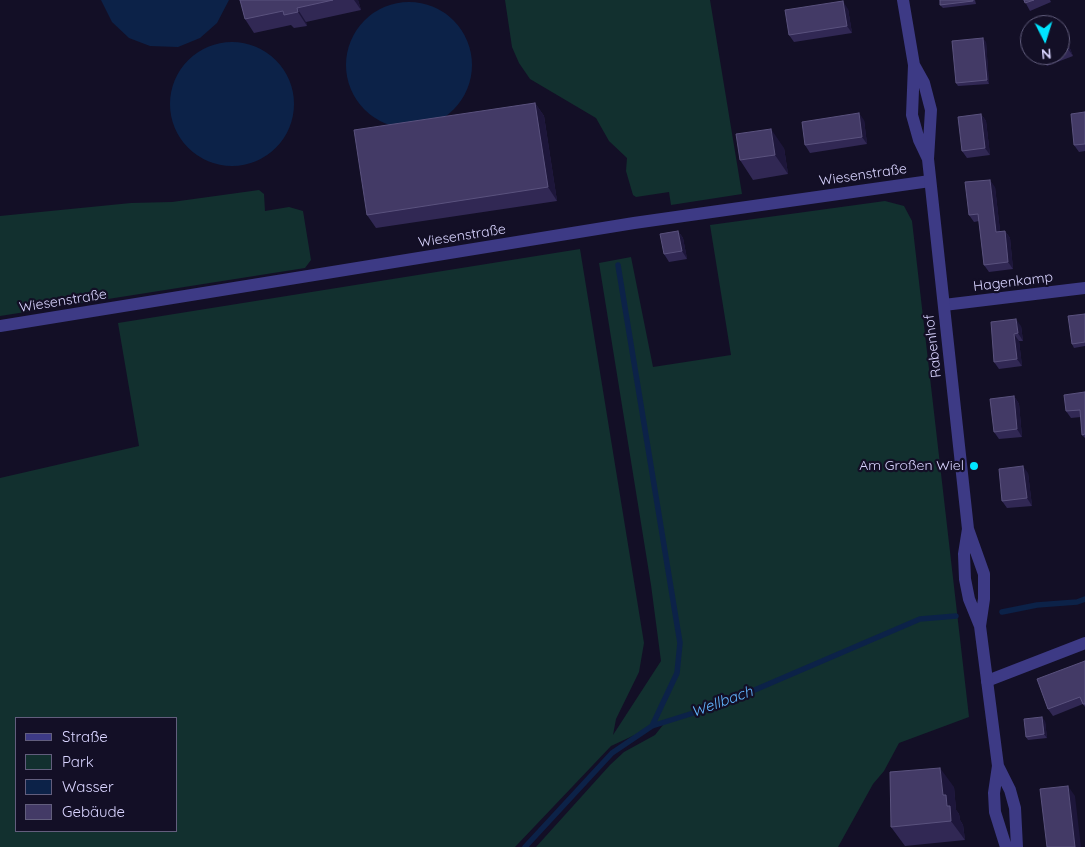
<!DOCTYPE html>
<html>
<head>
<meta charset="utf-8">
<style>
  body { margin:0 }
  #map { position:relative; width:1085px; height:847px; overflow:hidden; background:#130f26; font-family:Quicksand,sans-serif }
  canvas { display:block }
  .legend { position:absolute; left:15px; top:717px; width:162px; height:115px; box-sizing:border-box; background:#130f26; border:1px solid #625e7d; margin:0; padding:6px 9px; list-style:none; font-size:15px; color:#d9d4ff }
  .legend li { display:flex; align-items:center; gap:10px; height:25px }
  .legend b { width:25px; border:1px solid #625e7d }
  .north { position:absolute; left:1020px; top:15px; width:50px; height:50px; box-sizing:border-box; background:#130f26; border:1px solid #625e7d; border-radius:50%; rotate:175deg; font-size:14px; font-weight:700; line-height:20px; text-align:center; color:#d9d4ff }
  .north::after { content:''; display:block; margin:auto; width:18px; height:22px; background:#00e5ff; clip-path:polygon(50% 0,100% 100%,50% 72%,0 100%) }
</style>
</head>
<body>
<div id="map">
<canvas width="1085" height="847"></canvas>
<ul class="legend">
<li><b style="height:6px;background:#3d3a85"></b>Straße</li>
<li><b style="height:14px;background:#12302f"></b>Park</li>
<li><b style="height:14px;background:#0c2248"></b>Wasser</li>
<li><b style="height:14px;background:#433a66"></b>Gebäude</li>
</ul>
<div class="north">N</div>
</div>
<script>
const ctx = document.querySelector('canvas').getContext('2d');
ctx.lineJoin = 'round';
function fillPath(path, color) {
  ctx.fillStyle = color;
  ctx.fill(path, 'evenodd');
}
function toPath(rows) {
  const path = new Path2D();
  for (const r of rows) {
    if (r.length === 3) {
      path.moveTo(r[0] + r[2], r[1]);
      path.arc(r[0], r[1], r[2], 0, 2 * Math.PI);
      continue;
    }
    path.moveTo(r[0], r[1]);
    for (let i = 2; i < r.length; i += 2) path.lineTo(r[i], r[i + 1]);
  }
  return path;
}
function stroke(path, color, width, dash) {
  ctx.strokeStyle = color;
  ctx.lineWidth = width;
  ctx.lineCap = dash ? 'butt' : 'round';
  ctx.setLineDash(dash || []);
  ctx.stroke(path);
}
function write(font, color, halo, rows, align = 'center') {
  ctx.font = font + ' Quicksand,sans-serif';
  ctx.lineWidth = 4.5;
  ctx.setLineDash([]);
  ctx.textBaseline = 'middle';
  ctx.strokeStyle = halo;
  ctx.fillStyle = color;
  for (const [text, x, y, turn = 0] of rows) {
    ctx.save();
    ctx.translate(x, y);
    ctx.rotate((+turn || 0) * Math.PI / 180);
    ctx.textAlign = isNaN(turn) ? turn : align;
    if (halo) ctx.strokeText(text, 0, 0);
    ctx.fillText(text, 0, 0);
    ctx.restore();
  }
}
const green = toPath([
  [505,0,710,0,742,194,671,205,669,192,636,197,633,195,626,171,627,158,609,141,596,118,530,79,519,63,512,47],
  [259,190,264,194,265,211,289,207,303,211,311,260,305,268,0,316,0,216,131,203,172,202],
  [885,201,904,206,912,221,969,717,899,743,884,771,873,784,838,847,536,847,610,765,624,752,655,735,667,720,611,746,515,847,0,847,0,478,139,446,118,323,580,249,644,643,639,672,616,719,613,735,661,661,651,585,599,263,631,257,653,367,731,355,710,225],
  [16,718,176,718,176,831,16,831]
]);
const water = toPath([
  [101,0,229,0,217,23,200,38,178,47,150,46,129,38,112,22],
  [409,65,63],
  [232,104,62]
]);
const stream = toPath([
  [618,265,680,643,677,673,652,726],
  [1002,612,1037,605,1077,602,1085,599],
  [525,847,612,753,652,726,722,704,920,619,956,616]
]);
const minor = toPath([
  [944,305,1085,288],
  [0,326,634,223,930,181],
  [987,681,1085,643]
]);
const tertiary = toPath([
  [903,0,914,65,912,115,919,140,928,159],
  [914,65,924,83,931,110,928,159,968,529,964,554,965,579,969,599,980,626,998,766,994,793,995,812,1006,847],
  [968,529,984,574,984,599,980,626],
  [998,766,1010,790,1015,808,1017,847]
]);
const wall = toPath([
  [240,0,358,0,361,10,306,22,307,26,294,28,291,25,254,33,245,19],
  [940,0,980,0,975,0,976,4,943,8,940,5],
  [1024,0,1050,0,1051,2,1030,11],
  [848,9,852,33,794,42,789,35],
  [1060,25,1062,29,1073,56,1047,66,1042,59,1041,55,1060,55],
  [986,42,989,84,958,86,956,83],
  [535,103,544,116,557,201,376,228,367,215],
  [1085,113,1085,151,1079,152,1074,145],
  [981,114,986,121,990,155,967,158,962,151],
  [864,120,867,144,810,153,805,145],
  [784,148,788,174,753,180,740,160],
  [995,187,1000,231,1005,231,1010,238,1013,269,989,272,984,265,979,221,974,222,969,215],
  [678,231,683,238,687,259,669,262,664,254],
  [1085,314,1085,346,1074,348,1072,344],
  [1021,326,1023,341,1019,341,1022,366,999,369,994,362],
  [1085,392,1085,438,1082,435,1081,417,1071,418,1066,411],
  [1014,396,1019,404,1022,437,999,439,994,432],
  [1028,473,1032,506,1007,508,1002,501],
  [1085,661,1085,707,1083,704,1053,716,1048,709],
  [1045,721,1047,738,1028,740,1026,737],
  [954,787,956,810,959,814,960,820,963,825,965,840,905,846,891,827]
]);
const shadedWall = toPath([
  [354,0,358,0,361,10],
  [843,1,848,9,852,33,847,26],
  [297,8,306,22,307,26,298,12],
  [1060,25,1062,29,1073,56,1068,49,1060,28],
  [983,38,986,42,989,84,987,80],
  [535,103,544,116,557,201,548,187],
  [859,113,864,120,867,144,862,137],
  [981,114,986,121,990,155,985,148],
  [771,129,784,148,788,174,775,155],
  [990,180,995,187,1001,239,996,232],
  [678,231,683,238,687,259,682,251],
  [1005,231,1010,238,1013,269,1008,262],
  [1016,319,1021,326,1023,341,1018,333],
  [1014,334,1019,341,1022,366,1017,359],
  [1014,396,1019,404,1022,437,1017,429],
  [1023,466,1028,473,1032,506,1027,498],
  [1042,717,1045,721,1047,738,1044,734],
  [940,768,954,787,956,810,959,814,960,820,963,825,965,840,951,821,943,795],
  [1068,786,1075,796,1081,847,1075,847]
]);
const building = toPath([
  [240,0,333,0,297,8,298,12,284,15,283,11,245,19,240,0],
  [940,0,973,0,973,1,940,5,940,0],
  [1024,0,1034,0,1025,3,1024,0],
  [843,1,847,26,789,35,785,10,843,1],
  [1057,21,1059,25,1048,25,1057,21],
  [1060,28,1068,49,1060,52,1060,28],
  [983,38,987,80,956,83,952,41,983,38],
  [1041,55,1051,55,1042,59,1041,55],
  [535,103,548,187,367,215,354,130,535,103],
  [1085,112,1085,144,1074,145,1071,114,1085,112],
  [859,113,862,137,805,145,802,122,859,113],
  [981,114,985,148,962,151,958,117,981,114],
  [771,129,775,155,740,160,736,134,771,129],
  [990,180,996,232,1005,231,1008,262,984,265,978,214,969,215,965,182,990,180],
  [678,231,682,251,664,254,660,234,678,231],
  [1085,314,1085,342,1072,344,1068,316,1085,314],
  [1016,319,1018,333,1014,334,1017,359,994,362,991,322,1016,319],
  [1085,392,1085,434,1082,435,1080,410,1066,411,1064,395,1085,392],
  [1014,396,1017,429,994,432,990,399,1014,396],
  [1023,466,1027,498,1002,501,999,469,1023,466],
  [1085,661,1085,704,1083,704,1080,697,1048,709,1037,679,1085,661],
  [1042,717,1044,734,1026,737,1024,719,1042,717],
  [940,768,943,795,946,795,947,806,950,806,951,821,891,827,890,772,940,768],
  [1068,786,1075,847,1047,847,1040,789,1068,786]
]);
const markers = [
  [974,466,5,"#00e5ff"]
];
const streetNames = [
  ["Wiesenstraße",863,175,-8],
  ["Wiesenstraße",462,236,-9],
  ["Hagenkamp",1013,282,-7],
  ["Wiesenstraße",63,301,-9],
  ["Rabenhof",933,346,-97]
];
const poiNames = [
  ["Am Großen Wiel",964,466]
];
const waterNames = [
  ["Wellbach",722,702,-20]
];
fillPath(green, '#12302f');
fillPath(water, '#0c2248');
stroke(stream, '#0c2248', 5.5);
stroke(minor, '#3d3a85', 12);
stroke(tertiary, '#3d3a85', 12);
fillPath(wall, '#312854');
fillPath(shadedWall, '#1d163a');
fillPath(building, '#433a66');
stroke(building, '#5a527e', 1);
for (const [x, y, r, color] of markers) {
  const dot = new Path2D();
  dot.arc(x, y, r, 0, 2 * Math.PI);
  ctx.fillStyle = color;
  ctx.fill(dot);
  stroke(dot, '#130f26', 2);
}
write('14px', '#d9d4ff', '#130f26', streetNames);
write('14px', '#d9d4ff', '#130f26', poiNames, 'right');
write('italic 15px', '#62b6ff', '#130f26', waterNames);
</script>
</body>
</html>
